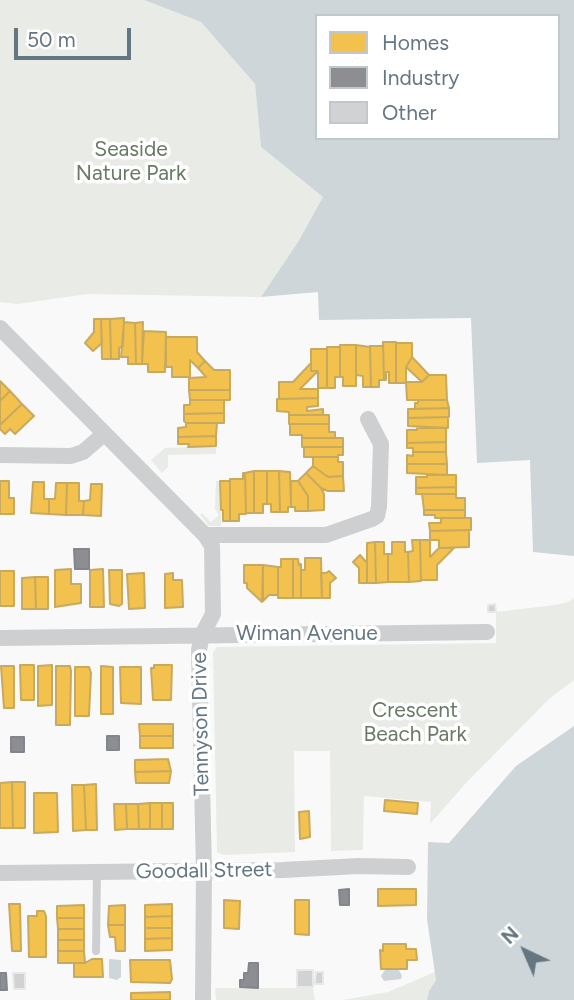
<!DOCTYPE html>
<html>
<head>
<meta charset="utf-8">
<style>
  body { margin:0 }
  #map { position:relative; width:574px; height:1000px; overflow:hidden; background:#f9f9f9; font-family:Figtree,sans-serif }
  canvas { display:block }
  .legend { position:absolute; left:315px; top:14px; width:245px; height:126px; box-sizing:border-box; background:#fff; border:2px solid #c1c8cd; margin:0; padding:9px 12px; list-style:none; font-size:21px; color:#657683 }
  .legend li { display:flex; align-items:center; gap:14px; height:35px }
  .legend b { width:35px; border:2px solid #c1c8cd }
  .north { position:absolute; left:490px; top:916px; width:70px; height:70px; -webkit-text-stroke:5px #fff; paint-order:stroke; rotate:316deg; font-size:19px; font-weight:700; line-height:28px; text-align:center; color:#657683 }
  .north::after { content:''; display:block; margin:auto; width:24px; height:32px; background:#657683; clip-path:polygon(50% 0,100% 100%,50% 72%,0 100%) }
  .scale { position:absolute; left:14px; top:28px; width:117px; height:32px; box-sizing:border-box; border:4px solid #657683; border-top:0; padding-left:9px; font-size:21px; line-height:24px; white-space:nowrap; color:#657683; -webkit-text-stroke:5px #fff; paint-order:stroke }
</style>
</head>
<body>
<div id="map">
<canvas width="574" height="1000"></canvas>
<ul class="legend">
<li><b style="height:19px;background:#f2c14e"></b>Homes</li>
<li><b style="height:19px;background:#8d8d92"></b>Industry</li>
<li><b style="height:19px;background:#d0d2d3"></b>Other</li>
</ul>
<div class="north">N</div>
<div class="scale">50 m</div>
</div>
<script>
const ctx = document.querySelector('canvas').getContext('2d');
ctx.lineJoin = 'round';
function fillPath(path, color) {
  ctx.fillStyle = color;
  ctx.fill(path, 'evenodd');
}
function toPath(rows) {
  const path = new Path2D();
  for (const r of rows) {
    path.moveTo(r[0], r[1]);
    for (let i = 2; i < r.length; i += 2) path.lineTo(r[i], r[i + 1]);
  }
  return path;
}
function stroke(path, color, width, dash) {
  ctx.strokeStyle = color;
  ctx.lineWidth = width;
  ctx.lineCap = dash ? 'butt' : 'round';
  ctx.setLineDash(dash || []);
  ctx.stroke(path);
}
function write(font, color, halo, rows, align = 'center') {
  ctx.font = font + ' Figtree,sans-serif';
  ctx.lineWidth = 7;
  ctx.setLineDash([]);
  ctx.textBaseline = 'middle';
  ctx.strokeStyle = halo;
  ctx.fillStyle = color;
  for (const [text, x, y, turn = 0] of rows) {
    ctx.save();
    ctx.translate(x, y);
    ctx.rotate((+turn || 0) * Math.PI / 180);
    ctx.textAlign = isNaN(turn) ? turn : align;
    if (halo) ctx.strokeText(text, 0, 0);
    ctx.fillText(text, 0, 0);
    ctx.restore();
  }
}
const green = toPath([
  [0,0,144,0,201,22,255,84,261,147,323,197,298,242,261,297,87,294,18,304,0,302],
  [216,446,216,454,168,455,168,467,162,473,151,460,165,448],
  [216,481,220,481,221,526,209,526,200,515,202,513,211,522,219,515,215,509],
  [574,598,574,680,549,699,466,783,430,824,431,802,364,796,363,850,331,851,330,751,294,751,295,852,223,855,217,852,213,652,217,647,496,643,496,612,555,605,568,602],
  [435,972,436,980,429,991,427,1000,343,1000,388,992],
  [215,988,313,988,315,1000,216,1000]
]);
const water = toPath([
  [144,0,574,0,574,556,533,552,530,460,477,463,471,318,319,320,318,292,261,297,298,242,323,197,261,147,255,84,201,22],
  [317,16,558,16,558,138,317,138],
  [574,726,574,1000,427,1000,429,991,436,980,427,919,428,842,449,843,516,766],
  [109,959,121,960,121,977,117,980,109,978],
  [385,970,399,970,402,976,401,979,384,981,381,976]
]);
const homes = toPath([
  [124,318,123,346,119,348,119,359,111,359,110,319,124,318],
  [94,319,101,319,102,343,93,351,85,343,94,332,94,319],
  [101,319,110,319,111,359,102,359,101,319],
  [124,322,135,323,136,364,128,364,128,357,121,357,124,322],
  [143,322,142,364,136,364,135,323,143,322],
  [144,331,166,332,165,372,148,372,148,364,142,364,144,331],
  [166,337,197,337,197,352,205,361,198,368,190,360,190,377,172,377,172,367,166,367,166,337],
  [383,342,396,342,396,383,389,383,389,372,386,372,386,380,384,380,383,342],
  [396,343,412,343,412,357,406,367,406,383,396,383,396,343],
  [340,345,356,345,356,386,343,386,343,377,340,377,340,345],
  [356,345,370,347,371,387,363,387,363,376,356,375,356,345],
  [370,346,383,346,384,380,379,380,379,387,371,387,370,346],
  [327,347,340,347,340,377,335,377,335,388,327,388,327,347],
  [311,349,327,349,327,388,318,388,318,371,311,371,311,349],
  [412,357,429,375,422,382,406,367,412,357],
  [205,361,214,370,230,370,230,390,189,390,189,378,206,377,198,368,205,361],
  [311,363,311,371,318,371,300,389,318,389,318,398,279,399,279,382,293,382,311,363],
  [429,375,446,375,447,400,407,400,406,382,422,382,429,375],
  [0,381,10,391,0,401,0,381],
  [189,390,230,390,230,400,190,400,189,390],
  [10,391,22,404,0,425,0,401,10,391],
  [318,398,318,406,307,407,307,411,323,409,323,415,289,415,289,412,277,411,277,399,318,398],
  [190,400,224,400,224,413,184,414,184,405,190,405,190,400],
  [418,400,447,400,449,408,415,409,415,403,418,403,418,400],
  [22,404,34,416,15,434,10,429,5,434,0,429,0,425,22,404],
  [449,408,449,417,408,418,408,409,449,408],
  [224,413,224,423,186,423,184,421,184,414,224,413],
  [289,415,329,415,329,424,289,424,289,415],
  [448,417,448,428,408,426,408,418,448,417],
  [186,423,217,423,216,436,178,437,178,428,186,427,186,423],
  [290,424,329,424,329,432,335,432,335,438,302,438,302,435,290,435,290,424],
  [417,428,446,428,446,442,407,443,407,430,417,430,417,428],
  [216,436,216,446,188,447,189,444,178,444,178,437,216,436],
  [302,438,343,438,343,447,302,447,302,438],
  [446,442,446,452,413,452,413,448,407,448,407,443,446,442],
  [304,447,343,447,343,455,338,455,338,457,304,457,304,447],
  [413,452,446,452,447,464,407,464,407,455,413,456,413,452],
  [313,457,338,457,338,462,343,462,343,476,328,477,313,466,313,457],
  [407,464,447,464,447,475,407,473,407,464],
  [313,466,328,477,343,476,344,491,328,491,321,488,306,473,313,466],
  [254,471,267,471,267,504,263,504,263,513,254,513,254,471],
  [254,471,254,513,246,513,245,473,254,471],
  [267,471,279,471,280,512,271,512,271,504,267,504,267,471],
  [279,471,290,472,291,507,288,507,288,512,280,512,279,471],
  [243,473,245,473,246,514,239,514,239,521,230,521,230,479,243,479,243,473],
  [306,473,321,488,324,494,324,510,308,511,308,496,298,481,306,473],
  [427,475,456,475,456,487,416,488,416,477,427,477,427,475],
  [0,481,9,481,9,498,14,498,14,514,0,514,0,481],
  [220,481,230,481,230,521,223,521,223,510,221,510,220,481],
  [291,481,298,481,308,496,308,511,295,511,295,507,291,507,291,481],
  [33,482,44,482,44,499,49,499,49,514,31,513,33,482],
  [56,483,67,483,66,515,49,514,49,499,55,499,56,483],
  [67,483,79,483,79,501,84,501,83,515,66,515,67,483],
  [91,484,102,484,101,516,83,515,84,501,90,500,91,484],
  [456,487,456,494,416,494,416,488,456,487],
  [422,494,456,494,456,498,465,498,465,510,424,510,422,494],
  [424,510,465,510,465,518,435,518,435,515,424,515,424,510],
  [441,518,471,518,471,530,430,531,429,523,441,523,441,518],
  [469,530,469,547,439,548,439,540,430,540,430,531,469,530],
  [412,540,420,540,421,581,409,582,408,552,413,551,412,540],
  [420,540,430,540,430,557,439,548,454,548,437,565,437,580,421,580,420,540],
  [375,542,376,583,367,583,367,543,375,542],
  [375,542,384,542,384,554,388,554,388,582,376,583,375,542],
  [392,542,405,542,405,552,408,552,409,582,388,582,388,554,392,554,392,542],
  [360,555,367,563,367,583,359,583,359,568,353,562,360,555],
  [305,558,321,558,322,598,301,598,301,570,305,570,305,558],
  [281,559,293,559,293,598,278,598,278,567,281,567,281,559],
  [293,559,298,559,299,565,301,564,301,598,293,598,293,559],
  [244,565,263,565,262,602,247,588,247,583,244,583,244,565],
  [263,565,278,567,278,595,269,595,263,601,263,565],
  [71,569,71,584,81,584,81,603,55,607,55,570,71,569],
  [103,569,104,607,90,607,90,570,103,569],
  [109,570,122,570,122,604,119,606,110,604,109,570],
  [0,571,14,571,14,606,0,606,0,571],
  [329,571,336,578,330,583,330,598,322,598,321,573,326,573,329,571],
  [144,573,145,608,129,609,127,574,144,573],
  [173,573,173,580,182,580,183,607,165,608,165,574,173,573],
  [35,577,36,609,22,609,22,578,35,577],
  [35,577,48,577,48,609,36,609,35,577],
  [20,665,34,665,34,700,21,700,20,665],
  [52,665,52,705,38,706,38,666,52,665],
  [154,665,172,665,171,700,153,700,151,668,154,668,154,665],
  [1,666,14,666,14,708,4,708,1,666],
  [56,666,70,666,71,671,70,725,56,725,56,666],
  [101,666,113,667,113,714,101,714,101,666],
  [75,667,89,667,91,673,89,716,75,716,75,667],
  [120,667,141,667,141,704,121,703,120,667],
  [139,724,173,724,173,736,140,736,139,724],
  [140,736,173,736,173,748,140,748,140,736],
  [168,759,171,771,135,772,135,760,168,759],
  [171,771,169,783,136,783,135,772,171,771],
  [12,782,13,828,0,828,0,783,12,782],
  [12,782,25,782,25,828,13,828,12,782],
  [96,784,97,830,86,830,84,785,96,784],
  [72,785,84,785,86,830,73,831,72,785],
  [34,793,57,793,58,832,34,833,34,793],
  [385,800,418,803,417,814,384,811,385,800],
  [150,803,150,829,139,829,138,804,150,803],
  [150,803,162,803,162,829,150,829,150,803],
  [162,803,173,803,173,829,162,829,162,803],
  [114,804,126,804,127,829,115,830,114,804],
  [126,804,138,804,139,829,127,829,126,804],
  [309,811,310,837,300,839,299,812,309,811],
  [378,889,416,889,416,905,378,906,378,889],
  [224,900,240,901,239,929,224,928,224,900],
  [295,900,309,900,309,935,295,934,295,900],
  [9,904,20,904,21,951,12,951,9,904],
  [172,904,172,916,145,917,145,905,172,904],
  [84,905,84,918,57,918,57,906,84,905],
  [125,905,125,925,108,925,109,906,125,905],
  [37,911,44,911,46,916,46,957,29,957,28,916,37,916,37,911],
  [172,916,172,928,145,928,145,917,172,916],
  [57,918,84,918,84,929,58,929,57,918],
  [108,925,125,925,125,951,116,951,115,937,110,937,108,925],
  [145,928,172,928,172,938,145,939,145,928],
  [58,929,84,929,84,940,58,940,58,929],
  [172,938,172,950,145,951,145,939,172,938],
  [58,940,84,940,84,951,58,951,58,940],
  [383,944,406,944,406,949,416,949,417,960,407,960,407,969,381,969,380,950,383,951,383,944],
  [58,951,84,951,85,963,58,963,58,951],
  [92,959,102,959,103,977,74,977,74,963,85,963,92,959],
  [130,960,170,960,172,979,170,983,131,982,130,960],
  [170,992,170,1000,131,1000,131,993,170,992]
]);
const industry = toPath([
  [74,549,89,549,89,569,75,569,74,549],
  [107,736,119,736,119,750,107,750,107,736],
  [11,737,24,737,24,752,11,752,11,737],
  [349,889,349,905,340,905,339,890,349,889],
  [249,963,258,963,258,988,240,987,240,980,244,980,244,973,248,973,249,963],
  [0,973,6,973,7,990,0,990,0,973]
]);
const building = toPath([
  [495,604,496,612,488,612,488,605,495,604],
  [297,970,313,970,313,987,297,987,297,970],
  [316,972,323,972,323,984,315,984,316,972],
  [13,973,25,973,25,989,14,989,13,973]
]);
const lane = toPath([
  [96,951,97,872]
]);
const street = toPath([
  [0,328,205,535,212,546,213,614,202,635,199,650,204,871,203,1000],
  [0,455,71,456,83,452,104,434],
  [205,535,326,535,372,519,377,516,379,507,381,444,368,419],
  [0,638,487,632],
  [0,873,283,870,358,866,408,867]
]);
const parkNames = [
  ["Seaside",131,150],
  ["Nature Park",131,174],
  ["Crescent",415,711],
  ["Beach Park",415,735]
];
const streetNames = [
  ["Wiman Avenue",307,634],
  ["Tennyson Drive",201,724,-91],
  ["Goodall Street",204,871,-1]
];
fillPath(green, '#e8ebe6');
fillPath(water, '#ced6d9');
fillPath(homes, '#f2c14e');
stroke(homes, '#c8aa5e', 2);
fillPath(industry, '#8d8d92');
stroke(industry, '#81868e', 2);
fillPath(building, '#d0d2d3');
stroke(building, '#e8e8e8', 2);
stroke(lane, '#cecfd0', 8);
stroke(street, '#cecfd0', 16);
write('21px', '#687a64', '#fff', parkNames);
write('21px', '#657683', '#fff', streetNames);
</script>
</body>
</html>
